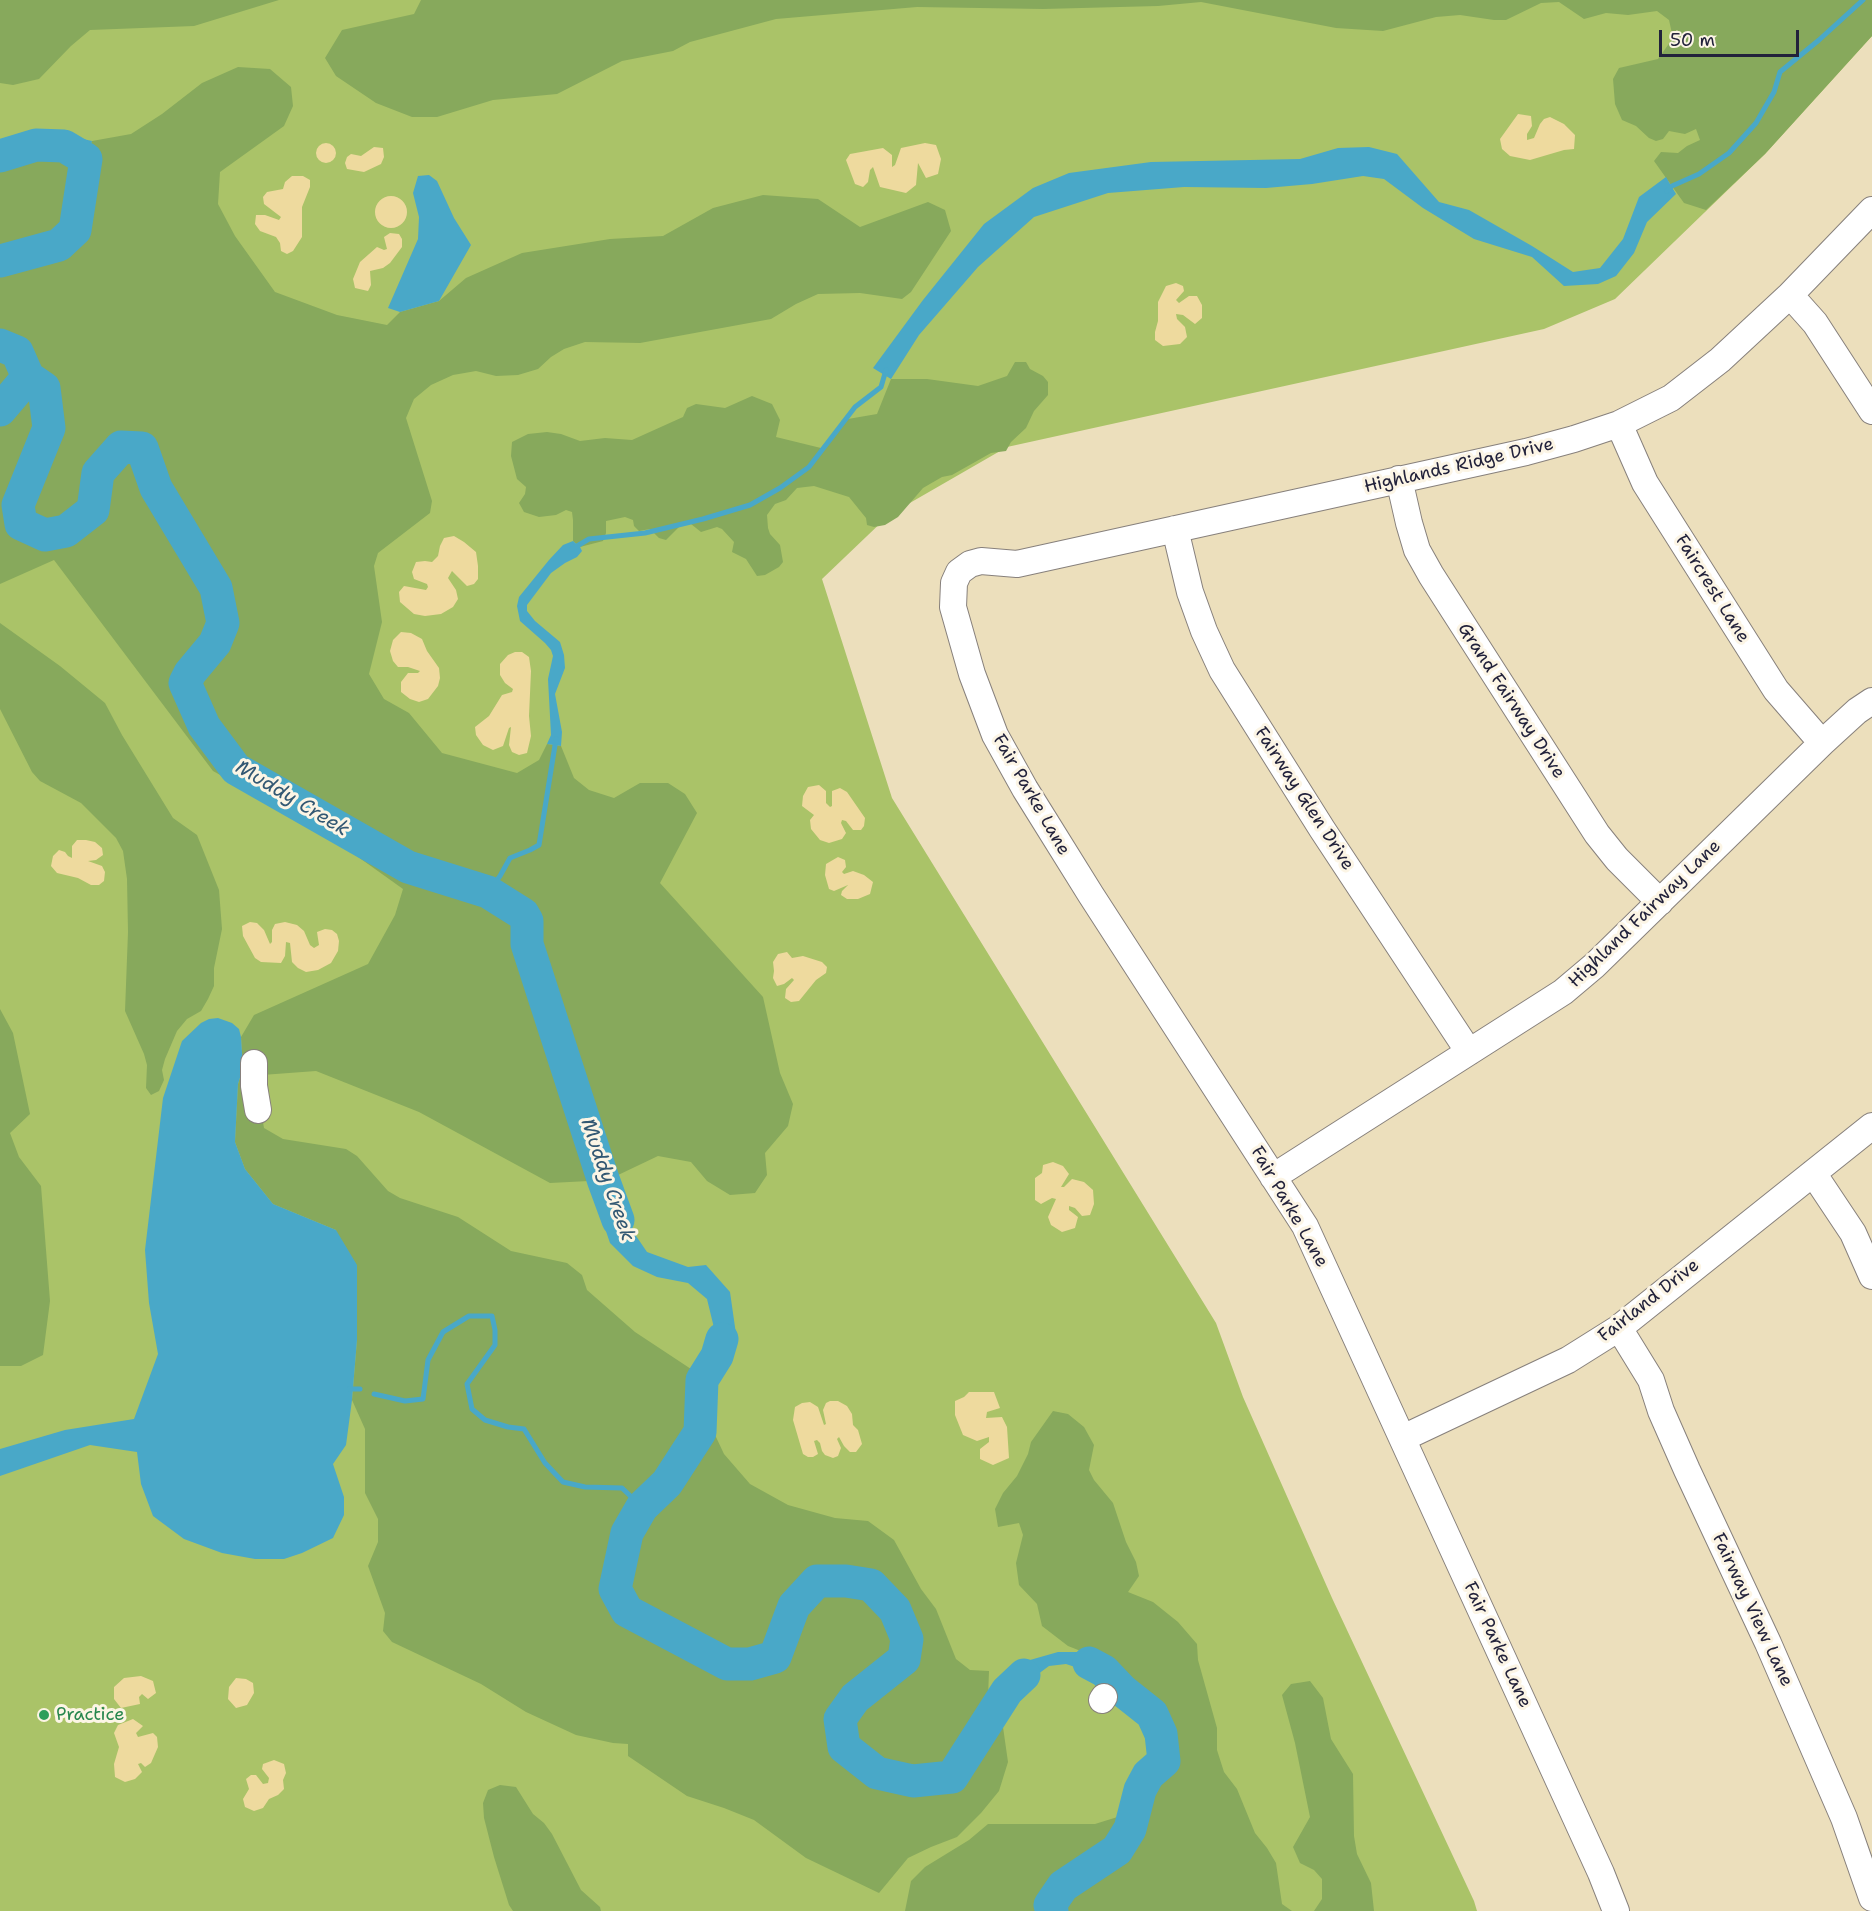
<!DOCTYPE html>
<html>
<head>
<meta charset="utf-8">
<style>
  body { margin:0 }
  #map { position:relative; width:1872px; height:1911px; overflow:hidden; background:#ecdfbc; font-family:"Shantell Sans",sans-serif }
  canvas { display:block }
  .scale { position:absolute; left:1659px; top:30px; width:140px; height:27px; box-sizing:border-box; border:3px solid #22223b; border-top:0; padding-left:8px; font-size:18px; line-height:21px; white-space:nowrap; color:#22223b; -webkit-text-stroke:4px #fcf5e5; paint-order:stroke }
</style>
</head>
<body>
<div id="map">
<canvas width="1872" height="1911"></canvas>
<div class="scale">50 m</div>
</div>
<script>
const ctx = document.querySelector('canvas').getContext('2d');
ctx.lineJoin = 'round';
function fillPath(path, color) {
  ctx.fillStyle = color;
  ctx.fill(path, 'evenodd');
}
function toPath(rows) {
  const path = new Path2D();
  for (const r of rows) {
    if (r.length === 3) {
      path.moveTo(r[0] + r[2], r[1]);
      path.arc(r[0], r[1], r[2], 0, 2 * Math.PI);
      continue;
    }
    path.moveTo(r[0], r[1]);
    for (let i = 2; i < r.length; i += 2) path.lineTo(r[i], r[i + 1]);
  }
  return path;
}
function stroke(path, color, width, dash) {
  ctx.strokeStyle = color;
  ctx.lineWidth = width;
  ctx.lineCap = dash ? 'butt' : 'round';
  ctx.setLineDash(dash || []);
  ctx.stroke(path);
}
function write(font, color, halo, rows, align = 'center') {
  ctx.font = font + ' "Shantell Sans",sans-serif';
  ctx.lineWidth = 6;
  ctx.setLineDash([]);
  ctx.textBaseline = 'middle';
  ctx.strokeStyle = halo;
  ctx.fillStyle = color;
  for (const [text, x, y, turn = 0] of rows) {
    ctx.save();
    ctx.translate(x, y);
    ctx.rotate((+turn || 0) * Math.PI / 180);
    ctx.textAlign = isNaN(turn) ? turn : align;
    if (halo) ctx.strokeText(text, 0, 0);
    ctx.fillText(text, 0, 0);
    ctx.restore();
  }
}
const green = toPath([
  [0,0,1872,0,1872,36,1765,154,1615,299,1544,329,1007,447,889,515,822,579,892,798,1216,1323,1243,1397,1332,1598,1474,1901,1477,1911,0,1911]
]);
const forest = toPath([
  [0,0,279,0,194,26,90,30,71,46,39,79,13,85,0,83],
  [421,0,1872,0,1872,36,1765,154,1706,210,1684,203,1654,161,1661,152,1678,153,1687,146,1700,140,1696,129,1685,134,1669,131,1663,139,1656,141,1649,138,1636,126,1622,120,1615,104,1613,79,1619,68,1658,59,1673,38,1669,20,1657,11,1628,15,1606,13,1584,19,1559,2,1541,3,1506,20,1494,20,1460,15,1436,17,1383,31,1336,28,1201,2,1158,6,1043,9,917,7,776,19,690,42,673,51,622,61,557,94,493,100,437,117,412,117,376,103,336,76,325,58,342,30,414,14],
  [238,67,270,69,291,87,293,106,284,126,220,172,218,204,235,236,275,292,337,315,387,325,400,312,439,301,466,278,522,253,610,239,663,236,713,208,763,195,818,199,860,227,928,202,945,210,951,231,911,292,902,299,860,293,818,294,796,304,771,319,640,343,585,342,564,349,551,357,538,369,518,375,496,376,476,371,453,375,431,385,414,399,406,418,432,501,430,513,378,553,374,566,382,622,369,674,384,699,409,713,442,753,517,773,539,760,547,744,561,746,574,778,589,790,614,798,640,783,668,783,685,794,697,813,660,883,763,997,780,1073,793,1104,788,1126,765,1153,767,1175,755,1193,730,1195,707,1181,691,1162,658,1156,616,1176,589,1181,550,1183,419,1112,316,1071,262,1075,261,1110,264,1128,283,1139,346,1149,357,1156,388,1191,400,1198,458,1217,511,1251,567,1263,582,1275,587,1290,635,1332,691,1369,713,1393,708,1420,724,1454,750,1484,788,1505,835,1518,868,1521,894,1540,921,1589,936,1609,956,1659,970,1670,989,1671,988,1698,1002,1720,1008,1762,999,1791,981,1813,957,1837,931,1847,908,1858,879,1893,806,1858,754,1820,724,1808,687,1796,628,1756,628,1744,613,1743,576,1735,526,1712,481,1684,392,1642,383,1631,385,1613,368,1566,378,1542,378,1519,365,1493,365,1429,352,1400,357,1340,336,1230,273,1204,245,1169,235,1142,238,1084,243,1068,241,1037,254,1015,368,964,395,915,403,889,326,834,213,771,54,560,0,584,0,161,32,152,85,159,92,141,131,134,162,114,202,83],
  [1015,362,1026,362,1030,369,1043,376,1048,382,1048,395,1034,411,1026,428,1011,442,1006,451,991,453,952,475,942,477,923,488,898,517,885,525,874,527,867,525,866,518,849,497,814,486,797,488,786,500,775,504,767,515,768,528,770,534,780,545,783,562,779,567,765,575,757,576,746,559,732,552,734,542,722,529,717,527,701,532,691,524,683,523,666,540,659,538,650,529,639,531,634,526,633,520,625,517,606,521,606,533,603,541,580,547,573,541,573,520,572,512,566,510,556,515,539,517,524,512,519,503,525,494,526,487,517,479,511,456,512,442,528,434,547,432,561,434,580,441,605,438,632,440,683,417,687,408,696,404,725,408,752,396,772,404,780,420,776,437,825,449,838,431,842,420,877,414,891,379,927,379,978,386,1007,376],
  [0,623,60,666,105,703,122,735,173,818,197,835,219,890,222,929,214,968,214,986,208,999,201,1011,187,1019,177,1031,165,1059,162,1070,164,1080,159,1091,151,1095,146,1088,147,1065,144,1054,125,1011,128,932,127,879,123,851,116,838,81,803,40,781,32,772,0,709],
  [0,1009,13,1033,30,1114,10,1133,19,1157,41,1186,50,1301,43,1355,21,1366,0,1366],
  [1053,1411,1068,1414,1084,1427,1094,1445,1089,1470,1094,1480,1113,1503,1126,1542,1136,1562,1139,1576,1128,1592,1153,1602,1178,1622,1197,1644,1198,1660,1217,1728,1217,1750,1224,1772,1237,1789,1255,1833,1267,1848,1276,1863,1282,1904,1292,1911,905,1911,911,1881,925,1867,969,1840,988,1824,1095,1824,1127,1814,1140,1807,1133,1794,1143,1769,1161,1759,1156,1738,1129,1682,1106,1661,1068,1646,1042,1626,1037,1604,1019,1585,1016,1563,1023,1535,1019,1523,998,1527,995,1509,1003,1493,1017,1476,1028,1454,1031,1442],
  [1310,1681,1323,1698,1331,1739,1353,1774,1354,1836,1357,1854,1371,1883,1374,1911,1314,1911,1322,1899,1322,1879,1314,1870,1300,1863,1293,1847,1310,1817,1295,1743,1282,1695,1291,1684],
  [500,1785,516,1787,533,1814,544,1823,552,1834,581,1890,600,1907,601,1911,513,1911,509,1905,494,1857,484,1818,483,1803,488,1790]
]);
const sand = toPath([
  [1518,114,1531,116,1532,126,1527,134,1527,140,1534,138,1540,124,1544,119,1550,117,1564,124,1575,135,1574,149,1564,150,1530,160,1510,156,1502,149,1500,139],
  [326,153,10],
  [925,143,936,145,941,159,938,174,926,178,918,163,916,185,906,193,880,187,873,167,870,170,868,182,863,187,855,184,846,160,850,154,883,148,892,155,892,167,895,165,901,148],
  [374,147,383,148,384,157,381,164,364,172,347,169,345,163,347,157,351,154,361,156],
  [292,176,303,176,310,180,310,187,302,207,302,237,293,251,287,254,281,251,280,243,276,237,260,231,255,224,256,215,265,215,279,220,281,217,264,204,263,197,267,192,283,189,285,182],
  [391,212,16],
  [390,233,399,234,402,239,402,247,390,263,383,268,370,271,371,285,368,291,355,288,353,279,360,262,377,247,384,250,387,249,384,237],
  [1176,283,1183,286,1184,291,1176,300,1179,303,1189,296,1197,296,1202,305,1202,318,1195,324,1183,315,1176,314,1177,319,1185,327,1187,337,1180,344,1163,346,1155,340,1155,332,1158,321,1158,302,1166,286],
  [454,536,464,542,476,552,478,566,478,579,474,584,467,586,452,571,448,578,456,590,458,599,453,607,441,614,425,616,414,614,400,602,399,592,404,586,426,590,428,587,427,584,414,579,412,572,416,562,425,561,432,562,438,556,440,546,444,538],
  [401,632,411,633,422,639,427,651,439,668,440,678,438,686,428,699,419,702,410,699,401,692,401,682,408,673,418,673,420,671,408,667,398,667,393,661,390,651,393,640],
  [515,652,522,652,529,657,531,671,529,716,531,736,527,753,519,755,512,752,509,745,511,727,509,728,503,746,493,750,483,745,476,735,475,727,489,716,502,695,512,692,513,689,505,683,500,675,500,664,508,655],
  [819,785,826,791,826,803,830,807,832,806,832,791,840,788,847,792,865,818,864,826,861,830,853,830,846,821,842,820,841,823,846,833,842,839,829,843,820,840,811,829,810,820,814,815,802,806,803,796,808,787],
  [77,840,86,840,95,842,102,848,103,855,96,860,88,861,102,866,105,872,104,881,99,885,91,885,78,878,57,873,51,866,53,856,59,850,65,852,68,856,72,858,72,846],
  [838,857,845,860,846,867,842,872,844,874,853,871,864,875,873,882,870,894,858,899,847,899,841,895,842,891,848,885,834,891,829,889,825,875,826,864],
  [250,922,257,923,264,930,270,944,272,942,272,930,275,924,285,922,297,925,304,931,310,945,314,948,319,945,317,932,325,929,332,930,337,934,339,941,338,951,331,963,318,970,306,972,298,968,292,962,290,943,286,942,285,956,281,963,261,962,255,958,243,936,242,926],
  [787,952,792,958,803,956,822,962,827,967,826,973,816,980,799,1001,791,1002,785,998,786,989,794,980,792,978,784,984,777,986,773,978,774,971,773,962,778,954],
  [1053,1162,1063,1166,1069,1174,1061,1187,1064,1187,1072,1179,1084,1182,1093,1190,1094,1204,1090,1215,1082,1216,1075,1208,1069,1206,1069,1210,1078,1217,1075,1228,1062,1232,1051,1225,1048,1217,1056,1199,1052,1198,1041,1204,1035,1200,1035,1178,1042,1173,1043,1165],
  [969,1392,994,1392,1000,1408,987,1412,986,1418,1002,1417,1007,1427,1009,1458,993,1465,980,1459,980,1449,989,1442,989,1437,977,1441,963,1435,955,1415,955,1401,964,1397],
  [830,1401,838,1401,847,1406,852,1414,853,1425,858,1430,862,1444,856,1452,850,1452,844,1446,839,1437,837,1439,841,1448,838,1456,833,1458,825,1455,822,1451,820,1443,817,1440,814,1441,818,1454,813,1457,808,1457,803,1454,793,1420,795,1407,802,1403,810,1402,818,1407,824,1425,826,1424,823,1410,826,1403],
  [141,1676,153,1681,156,1693,148,1699,142,1694,139,1697,140,1704,121,1708,114,1699,114,1687,124,1678],
  [236,1678,246,1679,253,1683,254,1693,247,1705,236,1708,228,1699,229,1687],
  [133,1719,143,1726,136,1733,138,1737,153,1733,157,1737,158,1747,151,1763,145,1767,141,1763,138,1764,142,1772,135,1779,125,1782,115,1777,114,1764,119,1747,114,1733,118,1725],
  [274,1760,284,1764,286,1773,283,1780,284,1789,278,1795,269,1799,263,1808,254,1811,245,1807,243,1799,249,1789,246,1779,251,1775,256,1775,263,1784,268,1783,269,1778,262,1769,263,1764]
]);
const water = toPath([
  [39,136,70,136,92,141,86,159,32,152,0,161,0,147],
  [1369,147,1397,154,1439,202,1469,210,1532,246,1573,272,1600,268,1623,239,1639,197,1666,177,1676,194,1647,222,1634,253,1616,276,1598,284,1564,286,1532,257,1474,239,1423,208,1384,179,1363,176,1312,184,1266,188,1184,187,1108,193,1034,217,978,267,919,335,891,379,873,368,923,300,984,224,1033,188,1069,173,1151,162,1300,159,1338,148],
  [429,175,437,181,454,218,471,245,439,301,400,312,388,308,418,239,419,217,413,193,418,176],
  [573,541,580,547,582,551,577,557,565,563,551,573,527,605,527,611,535,621,560,642,564,655,565,668,555,694,562,732,561,746,547,744,551,735,548,679,553,656,551,650,545,643,520,621,517,606,519,597,549,560,563,545],
  [218,1018,232,1023,239,1029,241,1037,243,1068,238,1084,235,1142,245,1169,273,1204,336,1230,357,1265,357,1340,352,1400,346,1445,333,1464,344,1497,344,1515,333,1538,302,1553,284,1559,255,1559,222,1553,184,1539,153,1516,141,1484,137,1452,90,1445,0,1476,0,1449,65,1430,134,1419,158,1354,149,1303,145,1250,163,1098,182,1041,201,1023,209,1019],
  [616,1176,632,1230,647,1252,688,1267,706,1265,730,1292,736,1334,713,1393,691,1369,716,1336,707,1299,688,1283,657,1277,633,1266,610,1243,589,1181],
  [1058,1652,1081,1652,1106,1661,1129,1683,1117,1699,1090,1672,1066,1664,1049,1666,1026,1683,1009,1700,1002,1720,988,1698,1007,1679,1030,1660]
]);
const stream = toPath([
  [1667,191,1672,186,1699,174,1729,153,1756,123,1774,92,1780,72,1819,40,1863,0],
  [572,549,589,539,645,533,703,519,750,505,780,488,809,467,855,407,881,387,886,370],
  [488,892,500,876,510,858,530,850,539,845,556,739],
  [349,1389,360,1389],
  [374,1394,405,1401,423,1399,428,1360,443,1332,469,1316,492,1316,495,1330,495,1345,467,1384,472,1409,485,1420,508,1427,524,1429,545,1463,563,1482,585,1487,622,1488,642,1507]
]);
const river = toPath([
  [0,156,36,145,64,146,86,159,75,230,59,245,0,261],
  [0,345,17,352,28,377,44,388,49,428,18,505,21,524,45,535,66,531,93,510,98,473,121,447,142,448,156,488,216,588,223,623,215,643,190,673,185,683,204,726,236,769,408,867,488,892,523,914,527,921,527,944,603,1179,618,1220],
  [0,410,28,377],
  [722,1339,717,1356,702,1380,700,1432,667,1483,642,1507,627,1533,615,1589,627,1611,727,1664,750,1664,775,1657,794,1606,817,1581,846,1581,871,1585,895,1610,907,1639,904,1659,855,1698,840,1719,844,1747,877,1773,913,1781,952,1777,1007,1691,1024,1675],
  [1052,1911,1050,1905,1063,1886,1117,1850,1130,1829,1140,1790,1148,1775,1164,1761,1161,1734,1152,1714,1123,1691,1104,1671,1089,1663]
]);
const minor = toPath([
  [1790,295,1815,323,1872,411],
  [1619,424,1645,483,1776,690,1822,743],
  [1399,479,1409,523,1417,550,1431,575,1597,834,1617,859,1660,902],
  [1175,529,1190,592,1204,631,1222,670,1322,829,1469,1052],
  [254,1063,254,1086,258,1110],
  [1813,1173,1853,1233,1872,1276],
  [1273,1177,1563,992,1595,965,1822,743,1857,711,1872,701],
  [1619,1328,1651,1380,1661,1411,1687,1470,1768,1643,1844,1818,1872,1898],
  [1403,1438,1568,1360,1619,1328,1872,1126],
  [1102,1700,1104,1697],
  [1616,1911,1601,1873,1305,1226,1091,895,1025,789,995,735,972,674,953,607,954,583,959,572,970,564,981,561,1017,564,1526,452,1574,439,1619,424,1671,398,1720,360,1790,295,1872,210]
]);
const markers = [
  [44,1715,6,"#2e9e5b"]
];
const streetNames = [
  ["Highlands Ridge Drive",1459,466,-13],
  ["Faircrest Lane",1712,589,58],
  ["Grand Fairway Drive",1511,701,57],
  ["Fair Parke Lane",1031,795,60],
  ["Fairway Glen Drive",1304,799,57],
  ["Highland Fairway Lane",1645,914,-44],
  ["Fair Parke Lane",1289,1207,60],
  ["Fairland Drive",1649,1301,-38],
  ["Fairway View Lane",1752,1610,65],
  ["Fair Parke Lane",1497,1645,65]
];
const leisureNames = [
  ["Practice",56,1715]
];
const waterNames = [
  ["Muddy Creek",292,799,31],
  ["Muddy Creek",607,1180,71]
];
fillPath(green, '#aac368');
fillPath(forest, '#87a95c');
fillPath(sand, '#eeda9e');
fillPath(water, '#49a8c8');
stroke(stream, '#49a8c8', 5);
stroke(river, '#49a8c8', 33);
stroke(minor, '#87807c', 28);
stroke(minor, '#fff', 26);
for (const [x, y, r, color] of markers) {
  const dot = new Path2D();
  dot.arc(x, y, r, 0, 2 * Math.PI);
  ctx.fillStyle = color;
  ctx.fill(dot);
  stroke(dot, '#fcf5e5', 2);
}
write('18px', '#22223b', '#fcf5e5', streetNames);
write('18px', '#27864d', '#fcf5e5', leisureNames, 'left');
write('italic 20px', '#325873', '#fcf5e5', waterNames);
</script>
</body>
</html>
